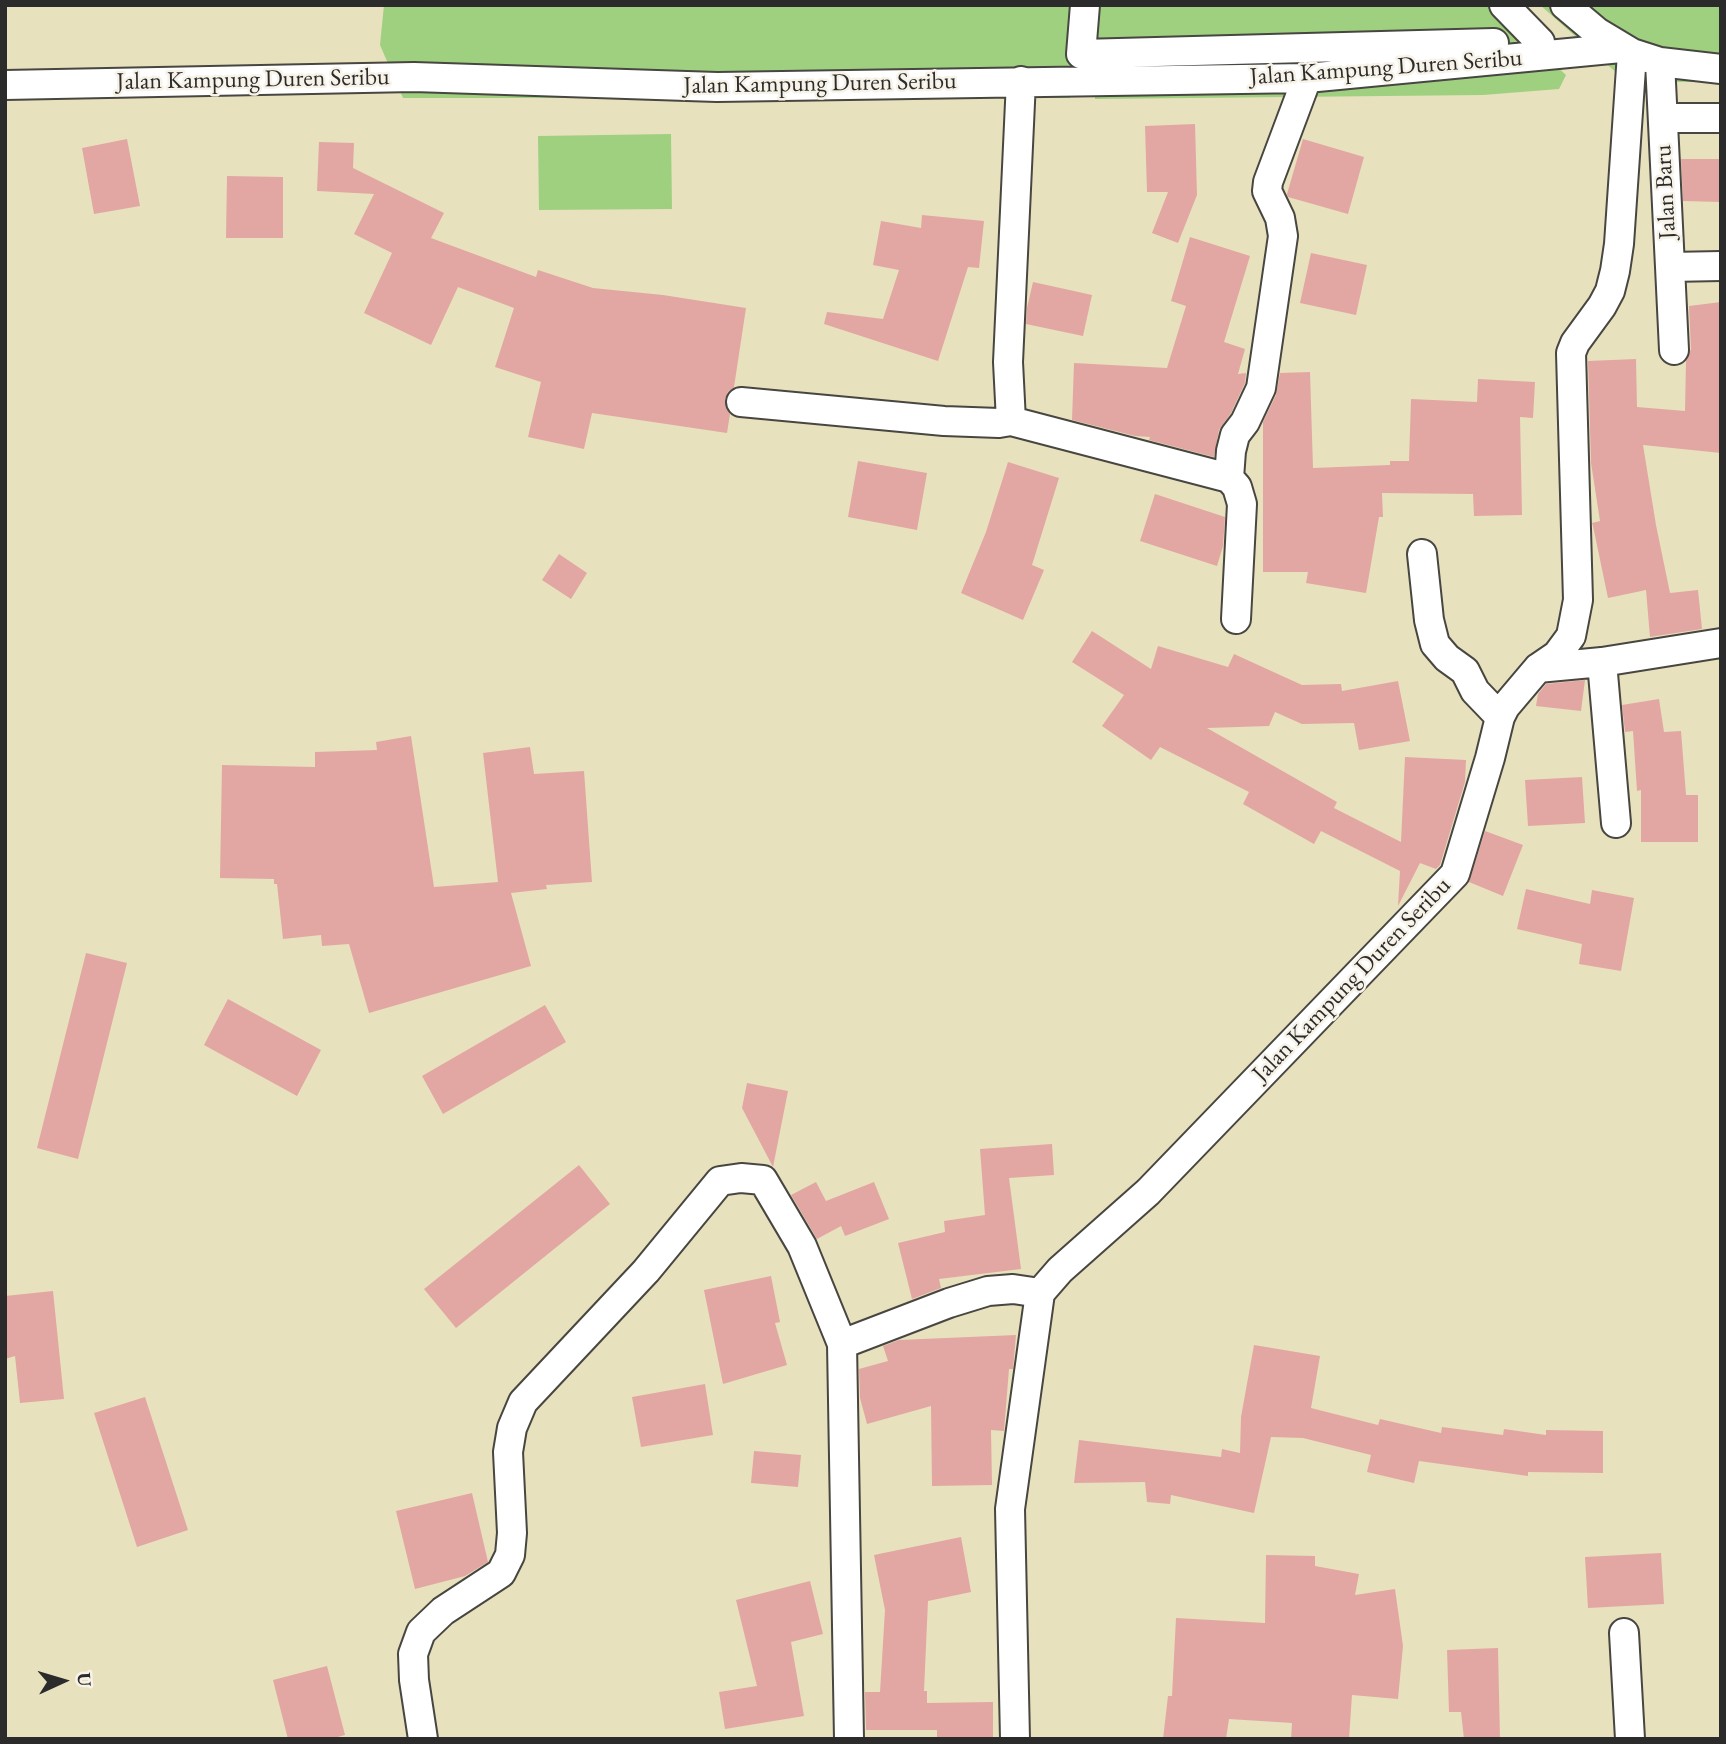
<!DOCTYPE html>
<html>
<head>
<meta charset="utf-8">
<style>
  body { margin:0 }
  #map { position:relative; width:1726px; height:1744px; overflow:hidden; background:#e8e1bd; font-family:"EB Garamond",serif }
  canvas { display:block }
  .frame { position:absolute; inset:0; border:7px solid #2b2b2b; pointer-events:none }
  .north { position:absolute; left:28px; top:1646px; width:70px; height:70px; -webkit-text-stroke:5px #f7f3e8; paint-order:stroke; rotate:86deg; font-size:19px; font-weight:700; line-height:28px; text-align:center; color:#2b2b2b }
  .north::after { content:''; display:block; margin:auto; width:24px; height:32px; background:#2b2b2b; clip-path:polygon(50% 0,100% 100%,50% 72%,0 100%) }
</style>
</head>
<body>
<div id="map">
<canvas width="1726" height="1744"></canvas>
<div class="frame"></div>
<div class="north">U</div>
</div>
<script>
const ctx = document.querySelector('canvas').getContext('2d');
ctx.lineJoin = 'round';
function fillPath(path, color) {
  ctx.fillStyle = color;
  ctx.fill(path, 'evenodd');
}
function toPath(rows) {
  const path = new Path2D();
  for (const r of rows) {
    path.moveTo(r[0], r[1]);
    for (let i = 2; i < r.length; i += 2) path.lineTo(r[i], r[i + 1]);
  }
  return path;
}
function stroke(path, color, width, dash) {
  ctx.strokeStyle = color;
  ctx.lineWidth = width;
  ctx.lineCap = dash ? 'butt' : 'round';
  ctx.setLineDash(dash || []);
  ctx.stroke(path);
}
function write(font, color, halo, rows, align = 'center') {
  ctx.font = font + ' "EB Garamond",serif';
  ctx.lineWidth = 5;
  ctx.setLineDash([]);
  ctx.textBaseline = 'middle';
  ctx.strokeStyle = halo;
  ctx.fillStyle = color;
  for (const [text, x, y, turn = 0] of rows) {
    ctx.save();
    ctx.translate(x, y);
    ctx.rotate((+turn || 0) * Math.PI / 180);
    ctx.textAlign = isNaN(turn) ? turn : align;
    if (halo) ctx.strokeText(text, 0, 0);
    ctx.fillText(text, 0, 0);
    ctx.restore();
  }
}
const green = toPath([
  [384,5,1071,5,1070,98,403,98,380,45],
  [1096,5,1491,5,1566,75,1559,89,1483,95,1095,99],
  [1540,5,1721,5,1721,82,1627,82],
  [671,134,672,209,539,210,538,136]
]);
const building = toPath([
  [1195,124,1197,195,1178,243,1152,233,1168,192,1147,192,1145,126],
  [127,139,140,206,94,214,82,148],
  [1303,139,1364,157,1348,214,1288,197,1287,194],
  [319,142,354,143,353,168,444,213,431,238,536,277,538,270,593,288,663,295,746,308,734,387,728,392,725,400,726,408,730,414,727,433,592,413,584,449,528,437,541,382,495,367,514,308,458,287,431,345,364,313,392,253,354,234,374,194,317,191],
  [1681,159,1721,159,1721,202,1683,201],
  [227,176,283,177,283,238,226,238],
  [922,215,984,221,979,268,968,267,938,361,824,324,827,312,883,319,899,270,873,265,881,221,921,228],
  [1190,237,1250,256,1224,342,1245,349,1238,374,1246,373,1245,383,1231,413,1219,430,1214,457,1149,440,1150,437,1135,436,1072,420,1074,363,1167,368,1186,306,1171,301],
  [1311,253,1367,265,1356,315,1300,303],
  [1033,282,1092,295,1083,336,1026,324,1027,308],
  [1721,302,1721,453,1643,445,1656,525,1670,593,1698,590,1702,629,1650,637,1646,590,1608,598,1593,526,1592,523,1600,521,1591,463,1588,361,1636,359,1637,407,1685,411,1686,361,1691,349,1689,306],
  [1310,372,1313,468,1390,465,1390,461,1409,461,1411,399,1477,402,1478,379,1535,382,1533,418,1520,417,1522,515,1474,516,1473,494,1382,493,1383,517,1379,517,1366,593,1306,583,1308,572,1263,572,1263,422,1276,395,1280,373],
  [858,461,927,473,917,530,848,517],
  [1008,462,1059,478,1032,565,1044,570,1023,620,961,593,986,532],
  [1155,494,1225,517,1223,546,1217,566,1140,541],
  [559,554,587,573,571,599,542,580],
  [1092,631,1151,669,1158,646,1228,667,1234,654,1302,685,1341,684,1342,691,1398,681,1410,741,1359,750,1354,723,1302,724,1275,712,1269,726,1207,728,1337,802,1334,808,1401,842,1405,757,1466,760,1465,782,1440,865,1436,869,1420,863,1398,906,1400,871,1321,831,1314,844,1243,804,1249,792,1160,747,1151,760,1102,726,1124,695,1072,662],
  [1585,680,1581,711,1536,706,1538,694,1546,684],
  [1659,699,1664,732,1681,731,1686,795,1698,795,1698,842,1641,842,1641,790,1637,791,1633,731,1625,732,1622,705],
  [411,736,434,887,498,882,483,753,530,747,534,774,584,771,592,882,546,885,547,889,511,893,531,966,369,1013,349,944,322,946,321,935,283,939,277,884,274,884,274,879,220,878,222,765,315,767,315,752,377,750,376,742],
  [1582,777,1585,823,1528,826,1525,780],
  [1485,831,1523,845,1503,896,1469,882],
  [1526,889,1590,904,1592,890,1634,898,1621,971,1579,964,1582,944,1517,929],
  [86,953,127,963,78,1159,37,1148],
  [228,999,321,1050,297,1096,204,1045],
  [545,1005,566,1042,443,1114,422,1076],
  [747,1083,788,1091,773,1167,742,1108],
  [1052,1144,1054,1175,1009,1178,1021,1269,939,1279,941,1288,912,1299,898,1243,945,1232,944,1221,985,1215,980,1149],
  [579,1165,610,1204,456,1328,424,1289],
  [816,1182,826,1201,874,1182,889,1219,845,1236,841,1226,817,1239,791,1195],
  [771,1276,780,1322,775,1323,787,1365,723,1384,704,1290],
  [53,1291,64,1399,20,1403,15,1356,5,1359,5,1296],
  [1016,1335,1013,1369,1009,1369,1004,1431,991,1430,992,1485,932,1486,931,1406,867,1424,860,1398,859,1369,888,1361,883,1346,899,1340],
  [1254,1345,1320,1356,1311,1408,1378,1425,1380,1419,1441,1433,1442,1427,1503,1435,1504,1429,1546,1435,1546,1430,1603,1431,1603,1473,1528,1472,1528,1476,1419,1461,1414,1483,1367,1472,1371,1455,1303,1438,1271,1437,1254,1513,1171,1495,1170,1504,1147,1502,1145,1482,1074,1483,1079,1440,1221,1457,1222,1449,1240,1453,1241,1417],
  [705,1384,713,1435,641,1447,632,1397],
  [145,1397,188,1530,137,1547,94,1413],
  [754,1451,801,1455,798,1487,751,1483],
  [472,1493,488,1562,465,1576,415,1589,396,1511],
  [961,1537,971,1592,928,1601,924,1691,927,1691,927,1703,993,1702,993,1738,937,1739,937,1730,866,1730,865,1692,880,1692,885,1610,874,1555],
  [1661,1553,1664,1604,1588,1608,1585,1557],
  [1266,1555,1315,1556,1315,1566,1359,1574,1355,1595,1395,1589,1403,1646,1398,1699,1352,1695,1349,1739,1291,1739,1292,1723,1229,1719,1226,1739,1163,1739,1168,1696,1172,1696,1176,1618,1265,1623],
  [810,1581,823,1634,791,1642,804,1716,725,1729,719,1692,757,1686,736,1600],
  [1498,1648,1500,1739,1464,1739,1461,1712,1449,1712,1447,1650],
  [327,1666,345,1735,330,1739,288,1739,273,1680]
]);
const minor = toPath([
  [1085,5,1081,54,1494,43],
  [1504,5,1540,42],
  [1565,5,1597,32,1632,53,1660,62,1721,69],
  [1660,62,1670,267,1721,266],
  [1021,81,1008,362,1011,421,1229,478,1237,487,1242,504,1236,619],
  [5,85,414,77,717,87,1307,78,1621,48],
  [1663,118,1721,118],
  [1670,267,1674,350],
  [741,402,944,421,999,423,1011,421],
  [1229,478,1231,451,1235,435,1245,422,1261,388,1283,236,1280,218,1267,191,1268,182,1307,78],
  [1422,554,1429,620,1435,644,1447,658,1465,671,1475,691,1500,717],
  [1602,662,1616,823],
  [1538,668,1602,662,1721,643],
  [842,1344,949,1303,988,1291,1013,1289,1040,1293],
  [1624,1633,1630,1739],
  [423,1739,414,1680,413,1654,421,1632,443,1611,501,1573,510,1555,512,1533,508,1452,512,1428,523,1402,646,1271,720,1181,741,1178,763,1180,802,1246,842,1344,849,1739],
  [1015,1739,1010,1509,1040,1293,1060,1270,1148,1192,1455,874,1490,758,1500,717,1505,707,1538,668,1557,655,1571,636,1578,600,1571,353,1575,343,1602,306,1610,291,1615,271,1619,244,1632,53]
]);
const streetNames = [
  ["Jalan Kampung Duren Seribu",1386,68,-4],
  ["Jalan Kampung Duren Seribu",253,80,-1],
  ["Jalan Kampung Duren Seribu",820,84,-1],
  ["Jalan Baru",1666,192,-93],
  ["Jalan Kampung Duren Seribu",1352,980,-46]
];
fillPath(green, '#9fd07f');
fillPath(building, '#e2a7a3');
stroke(minor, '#474641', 32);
stroke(minor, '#fff', 28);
write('24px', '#2b2b2b', '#f7f3e8', streetNames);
</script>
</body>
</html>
